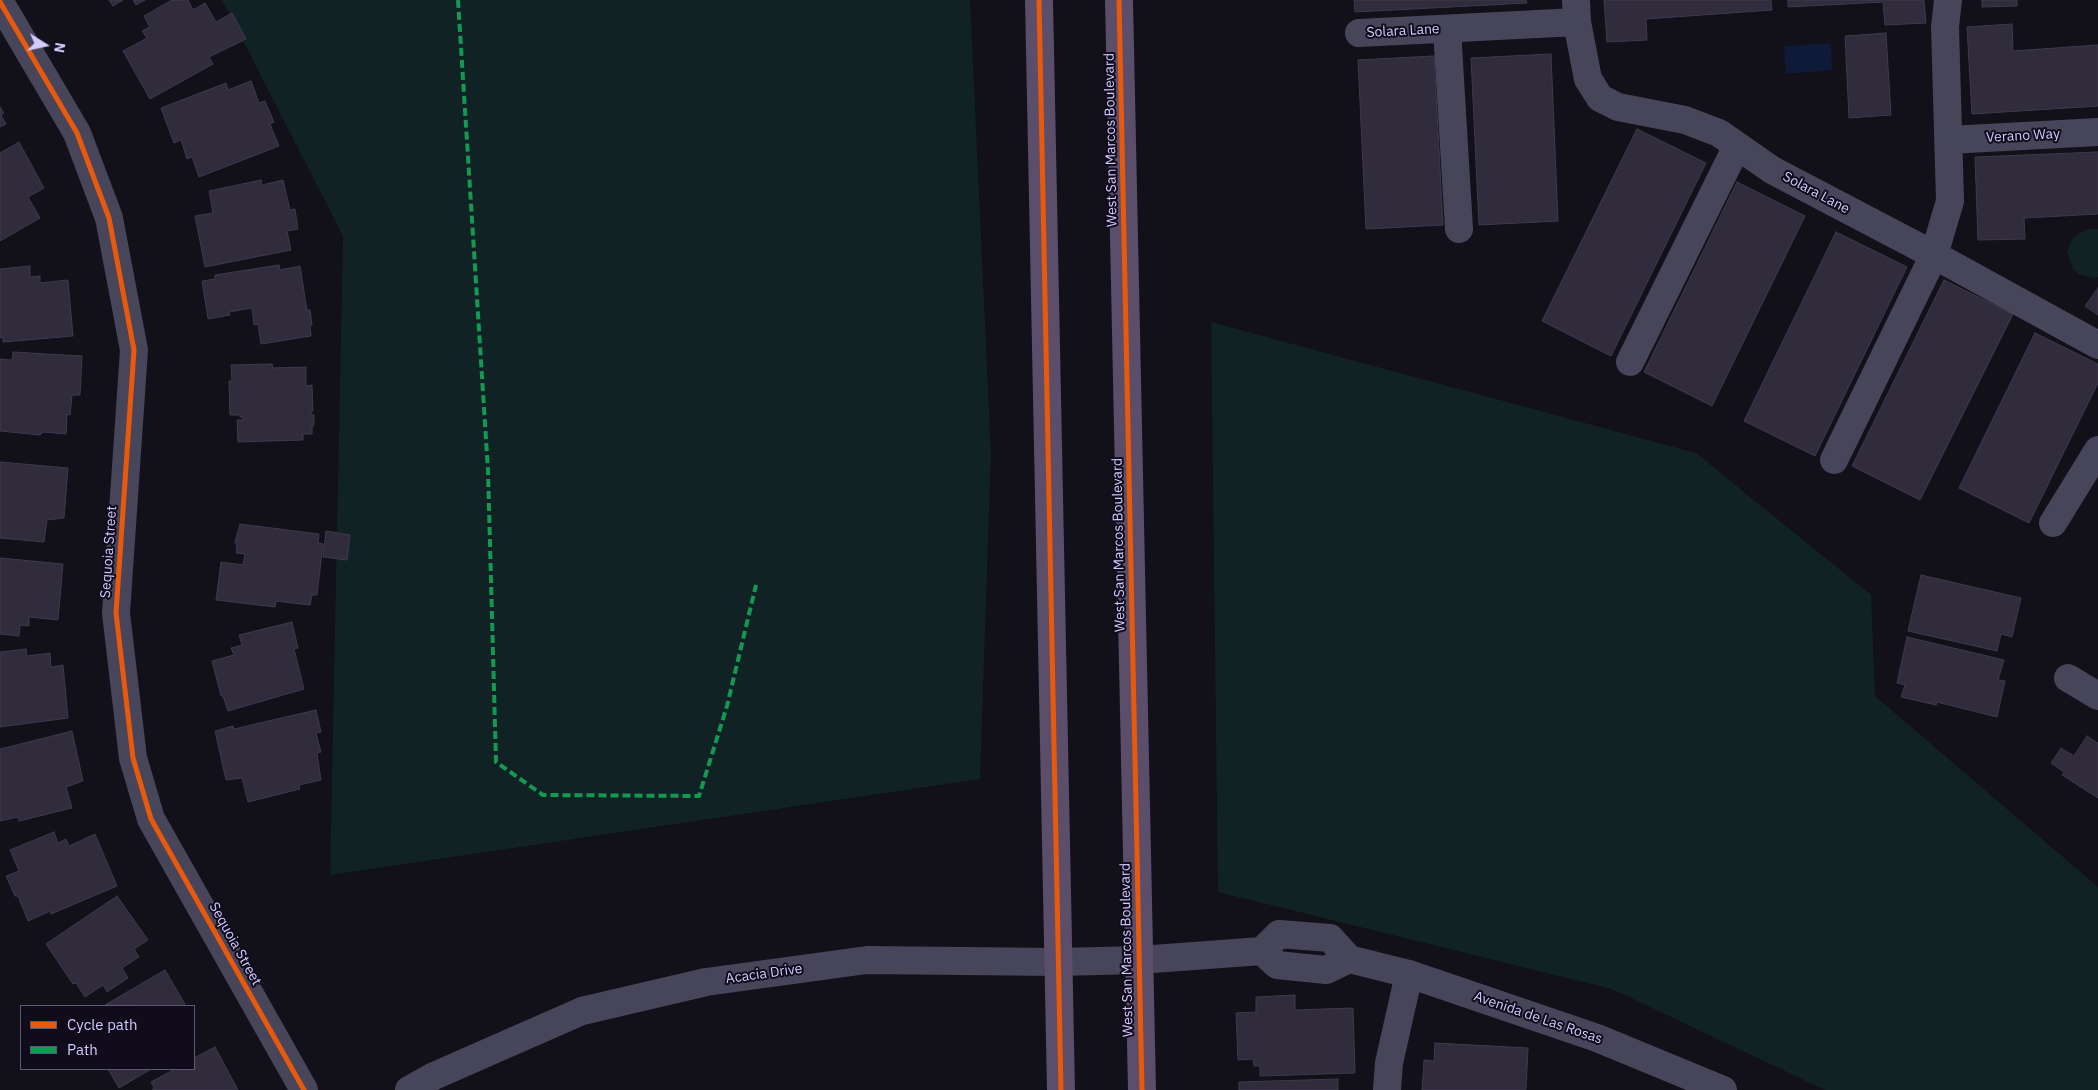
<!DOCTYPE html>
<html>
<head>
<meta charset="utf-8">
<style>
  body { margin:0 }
  #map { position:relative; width:2098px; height:1090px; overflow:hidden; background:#121018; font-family:"IBM Plex Sans",sans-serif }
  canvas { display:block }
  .legend { position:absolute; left:20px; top:1005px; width:175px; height:65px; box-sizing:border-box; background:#100c1c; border:1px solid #5e5876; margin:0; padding:6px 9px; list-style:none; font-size:15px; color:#d3cafd }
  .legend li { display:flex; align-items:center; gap:10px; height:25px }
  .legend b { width:25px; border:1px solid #5e5876 }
  .north { position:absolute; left:20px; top:20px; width:50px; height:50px; -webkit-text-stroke:4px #100c1c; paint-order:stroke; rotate:100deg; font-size:14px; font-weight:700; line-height:20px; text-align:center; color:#d3cafd }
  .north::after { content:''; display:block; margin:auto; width:18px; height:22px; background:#d3cafd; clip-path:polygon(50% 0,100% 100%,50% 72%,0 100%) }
</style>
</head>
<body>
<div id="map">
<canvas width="2098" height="1090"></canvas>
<ul class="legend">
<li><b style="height:6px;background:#e8590c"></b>Cycle path</li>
<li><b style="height:6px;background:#139951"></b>Path</li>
</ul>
<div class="north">N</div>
</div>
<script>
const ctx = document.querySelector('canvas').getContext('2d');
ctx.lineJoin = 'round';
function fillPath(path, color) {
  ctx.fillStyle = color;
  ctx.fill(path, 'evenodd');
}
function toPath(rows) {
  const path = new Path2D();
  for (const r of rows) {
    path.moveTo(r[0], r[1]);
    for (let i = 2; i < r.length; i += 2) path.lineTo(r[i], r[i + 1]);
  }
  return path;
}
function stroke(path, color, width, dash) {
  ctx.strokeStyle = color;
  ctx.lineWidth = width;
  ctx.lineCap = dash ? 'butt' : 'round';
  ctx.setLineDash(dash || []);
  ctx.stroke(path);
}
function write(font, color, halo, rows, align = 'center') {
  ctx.font = font + ' "IBM Plex Sans",sans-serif';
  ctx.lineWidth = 4;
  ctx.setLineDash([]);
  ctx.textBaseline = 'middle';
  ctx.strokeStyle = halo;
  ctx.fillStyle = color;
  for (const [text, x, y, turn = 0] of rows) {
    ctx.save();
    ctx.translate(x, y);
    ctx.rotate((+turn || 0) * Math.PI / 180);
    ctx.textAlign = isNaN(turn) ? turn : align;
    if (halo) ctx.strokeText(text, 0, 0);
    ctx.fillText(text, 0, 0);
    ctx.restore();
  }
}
const green = toPath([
  [222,0,970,0,991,453,980,779,330,875,343,236],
  [2088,229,2098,229,2098,277,2094,278,2079,274,2073,269,2067,252,2073,237],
  [1211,322,1696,453,1871,595,1875,696,2098,887,2098,1090,1825,1090,1612,989,1218,892]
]);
const water = toPath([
  [1831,43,1832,70,1786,74,1784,46]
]);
const building = toPath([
  [109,0,123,0,113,6,109,0],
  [133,0,145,0,136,5,133,0],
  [172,0,188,0,193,10,205,3,216,22,232,13,246,39,209,57,213,64,150,99,123,51,147,38,142,31,150,27,144,16,172,0],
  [1354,0,1526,0,1527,3,1355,12,1354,0],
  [1604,0,1771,0,1772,10,1646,19,1647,40,1607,42,1604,0],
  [1788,0,1924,0,1926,23,1885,25,1883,2,1788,7,1788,0],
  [1982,0,2017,0,2017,6,1982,7,1982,0],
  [2012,24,2013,51,2098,45,2098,106,1972,114,1967,27,2012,24],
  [1886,33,1891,115,1849,118,1845,36,1886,33],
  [1551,54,1558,221,1479,225,1471,58,1551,54],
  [1434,56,1443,225,1366,229,1358,60,1434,56],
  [251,81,259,103,265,101,274,122,270,124,279,146,199,177,192,157,187,159,181,140,174,143,161,108,226,83,228,90,251,81],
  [0,107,4,113,1,115,6,124,0,127,0,107],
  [1637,129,1706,163,1611,356,1542,321,1637,129],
  [19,142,44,188,28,197,40,218,0,241,0,153,19,142],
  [2098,152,2098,214,2024,218,2025,239,1978,240,1975,157,2098,152],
  [261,180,262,185,283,180,290,210,295,209,298,229,287,231,291,250,205,267,195,216,213,213,209,191,261,180],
  [1737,182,1805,216,1712,406,1644,372,1737,182],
  [1836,232,1907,267,1815,456,1744,421,1836,232],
  [279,265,280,270,300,266,307,310,310,310,312,325,310,325,311,336,261,344,258,324,254,325,252,308,229,312,230,315,208,319,202,281,215,279,215,275,279,265],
  [30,266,30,277,40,276,40,283,68,280,73,336,3,342,3,337,0,338,0,269,30,266],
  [1944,280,2013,314,1920,500,1852,466,1944,280],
  [2098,288,2098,315,2085,306,2098,288],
  [2035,333,2098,364,2098,383,2029,523,1959,488,2035,333],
  [13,352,82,356,80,395,72,395,70,415,67,414,66,434,43,432,40,435,0,431,0,359,12,360,13,352],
  [272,364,273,368,306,367,306,386,312,385,313,411,311,411,311,414,314,415,314,425,312,427,312,434,303,434,303,440,238,442,237,420,243,420,243,417,240,417,240,415,230,415,229,381,232,381,231,365,272,364],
  [0,462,68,468,64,518,47,520,44,542,0,538,0,462],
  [240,524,319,534,318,543,323,544,317,595,312,595,310,605,276,601,275,607,216,600,221,562,243,565,245,554,236,553,237,546,235,542,240,524],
  [326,531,350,535,347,560,323,557,326,531],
  [0,558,63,564,58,620,29,617,29,626,20,625,19,636,0,634,0,558],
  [1921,575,2021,598,2012,637,2001,634,1997,651,1908,631,1921,575],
  [292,622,298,648,294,649,304,689,228,711,223,696,221,696,212,661,234,655,231,648,242,645,239,635,292,622],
  [1907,637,2004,660,1998,680,2005,681,1997,717,1937,702,1936,705,1901,697,1905,685,1897,683,1907,637],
  [26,649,27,656,50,653,51,667,63,665,68,718,0,727,0,652,26,649],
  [316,710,321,732,316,733,321,752,317,753,321,780,299,785,300,789,248,802,242,778,226,780,215,731,233,726,234,729,316,710],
  [72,731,83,781,66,787,72,808,19,821,18,817,0,821,0,749,72,731],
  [2087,736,2098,743,2098,798,2062,775,2064,772,2051,763,2061,748,2074,756,2087,736],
  [54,832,58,843,66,839,69,846,95,834,117,886,51,914,50,911,28,921,18,896,15,896,6,876,19,871,10,850,54,832],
  [117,896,148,940,134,949,139,957,122,968,128,978,107,992,103,985,85,997,76,983,73,984,46,944,117,896],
  [165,970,185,1004,182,1006,105,1005,165,970],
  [1295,995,1295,1010,1353,1008,1355,1073,1260,1076,1260,1066,1254,1066,1253,1059,1238,1060,1236,1013,1256,1012,1256,997,1295,995],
  [1435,1043,1528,1048,1526,1090,1422,1090,1424,1060,1434,1061,1435,1043],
  [215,1047,238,1090,152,1090,154,1088,151,1082,175,1069,194,1069,194,1058,215,1047],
  [108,1069,151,1069,119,1088,108,1069],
  [1338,1079,1338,1090,1239,1090,1239,1082,1338,1079]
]);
const minor = toPath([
  [1576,0,1577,22,1588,79,1600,98,1618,107,1685,120,1719,133,1772,170,1934,255,2098,345],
  [0,2,77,133,109,218,134,350,116,613,133,758,151,819,304,1090],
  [1447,29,1459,229],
  [1359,33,1577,22],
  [1949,140,2098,132],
  [1630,362,1737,146],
  [1834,460,1934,255,1950,201,1945,27,1948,0],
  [2053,523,2098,450],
  [2068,678,2098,696],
  [1349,959,1409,974,1597,1038,1723,1090],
  [409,1090,434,1076,582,1011,706,982,867,960,1058,962,1139,960,1262,951,1279,934,1330,938,1349,959,1326,970,1277,965,1262,951],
  [1387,1090,1389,1063,1409,974]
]);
const major = toPath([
  [1039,0,1061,1090],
  [1119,0,1142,1090]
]);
const quiet = toPath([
  [458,0,488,471,496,762,543,795,699,796,727,706,756,585]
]);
const cycleway = toPath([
  [1039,0,1061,1090],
  [1119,0,1142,1090],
  [0,2,77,133,109,218,134,350,116,613,133,758,151,819,304,1090]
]);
const streetNames = [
  ["Solara Lane",1403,31,-3],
  ["Verano Way",2023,136,-3],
  ["West San Marcos Boulevard",1111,140,-91],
  ["Solara Lane",1816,193,28],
  ["West San Marcos Boulevard",1119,545,-91],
  ["Sequoia Street",109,552,-86],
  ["Sequoia Street",235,944,61],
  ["West San Marcos Boulevard",1127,950,-91],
  ["Acacia Drive",764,974,-8],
  ["Avenida de Las Rosas",1538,1018,19]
];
fillPath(green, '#102224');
fillPath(water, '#0d1a38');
fillPath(building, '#302c3c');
stroke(building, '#3e3a4d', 1);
stroke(minor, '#474559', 28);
stroke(major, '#5b4e6a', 28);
stroke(quiet, '#139951', 4, [8, 4]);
stroke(cycleway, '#e8590c', 5);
write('14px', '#d3cafd', '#100c1c', streetNames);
</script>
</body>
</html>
